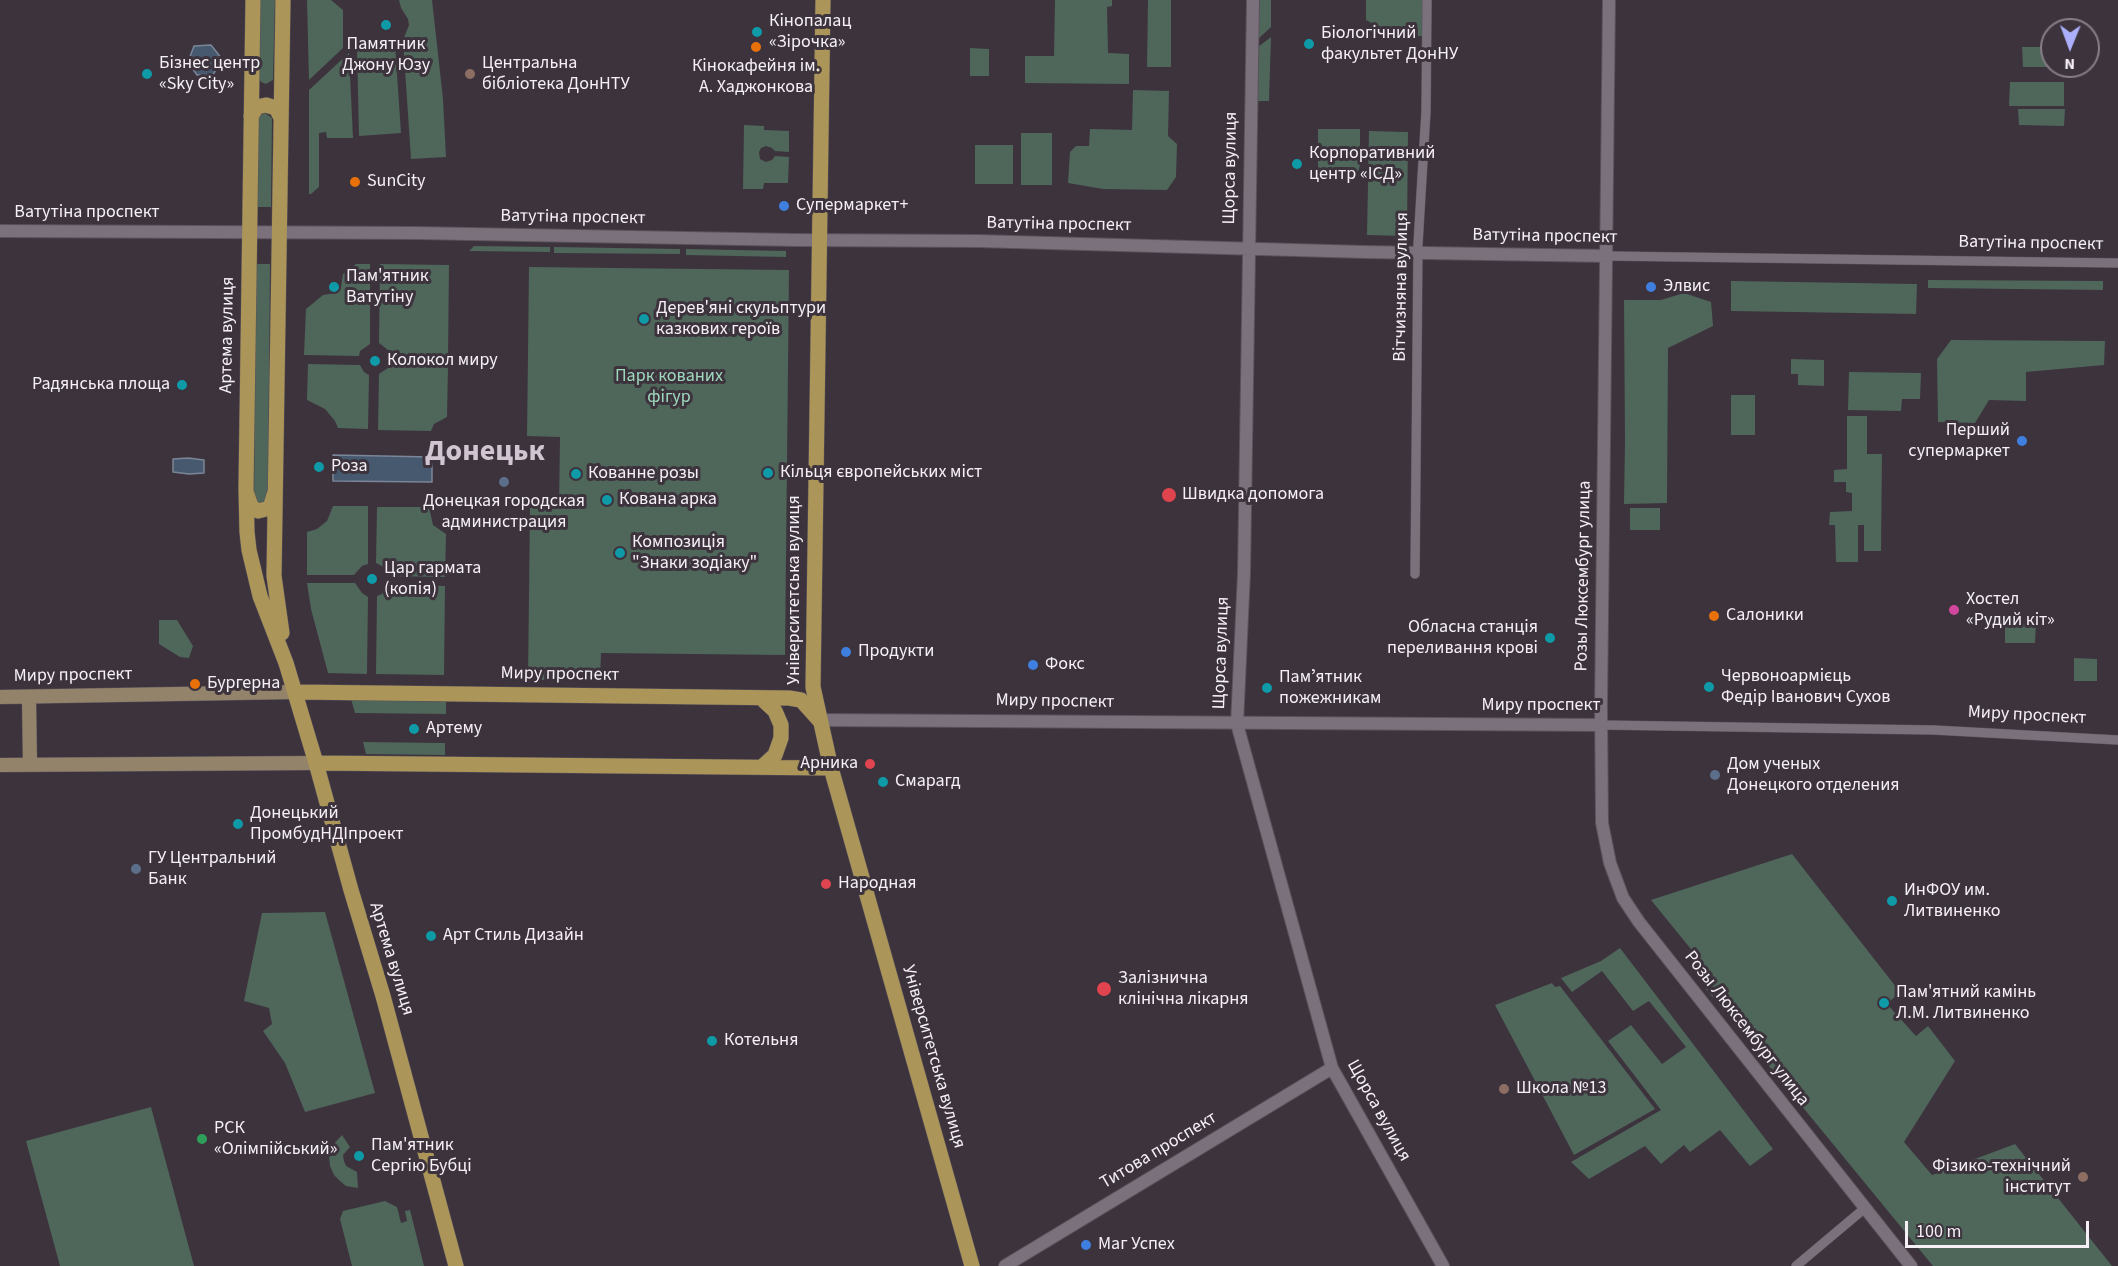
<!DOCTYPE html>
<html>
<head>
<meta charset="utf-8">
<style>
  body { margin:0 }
  #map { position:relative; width:2118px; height:1266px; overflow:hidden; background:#3c333d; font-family:"Source Sans 3",sans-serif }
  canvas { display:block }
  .north { position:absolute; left:2040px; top:18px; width:60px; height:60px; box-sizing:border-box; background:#3c333d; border:2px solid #867f87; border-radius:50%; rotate:181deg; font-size:16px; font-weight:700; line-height:24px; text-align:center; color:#f6f0f6 }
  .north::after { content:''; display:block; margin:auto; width:21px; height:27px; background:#acaffb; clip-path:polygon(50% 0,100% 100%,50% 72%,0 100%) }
  .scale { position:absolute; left:1905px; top:1221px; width:184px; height:27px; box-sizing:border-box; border:3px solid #f6f0f6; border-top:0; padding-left:8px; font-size:18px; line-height:21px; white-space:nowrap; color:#f6f0f6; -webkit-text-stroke:4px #3c333d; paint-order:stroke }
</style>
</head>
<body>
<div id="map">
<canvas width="2118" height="1266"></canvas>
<div class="north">N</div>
<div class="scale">100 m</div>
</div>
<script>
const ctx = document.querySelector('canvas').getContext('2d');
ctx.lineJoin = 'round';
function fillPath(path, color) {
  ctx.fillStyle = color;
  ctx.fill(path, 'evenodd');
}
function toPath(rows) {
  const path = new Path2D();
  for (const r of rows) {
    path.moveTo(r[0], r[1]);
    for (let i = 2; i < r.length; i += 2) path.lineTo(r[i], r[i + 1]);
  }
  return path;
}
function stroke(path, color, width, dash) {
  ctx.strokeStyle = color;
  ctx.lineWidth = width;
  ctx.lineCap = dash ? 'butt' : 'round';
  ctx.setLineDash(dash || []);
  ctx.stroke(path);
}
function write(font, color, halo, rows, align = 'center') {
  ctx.font = font + ' "Source Sans 3",sans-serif';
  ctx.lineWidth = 6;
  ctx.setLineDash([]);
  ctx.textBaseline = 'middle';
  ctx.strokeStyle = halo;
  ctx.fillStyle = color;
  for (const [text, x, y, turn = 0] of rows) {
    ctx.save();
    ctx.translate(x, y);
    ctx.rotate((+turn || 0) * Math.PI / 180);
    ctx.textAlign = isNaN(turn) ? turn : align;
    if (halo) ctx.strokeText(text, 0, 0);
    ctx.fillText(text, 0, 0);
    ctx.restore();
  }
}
const green = toPath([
  [259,0,275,0,273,80,266,84,261,82,259,78],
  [307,0,331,0,343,10,343,48,309,80],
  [399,0,432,0,443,99,446,157,411,159,403,40,409,25,408,19,401,8],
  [1055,0,1112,0,1112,6,1107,7,1108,53,1129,54,1129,84,1025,83,1025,56,1054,56],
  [1148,0,1171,0,1171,67,1147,67],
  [1259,0,1271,0,1271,27,1258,39],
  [1366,0,1424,0,1424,36,1396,36,1366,20],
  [1271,37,1269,101,1257,101,1258,47],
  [395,45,401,133,359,136,357,48],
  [2022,47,2052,47,2052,66,2063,67,2023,67],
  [970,48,989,49,989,76,970,76],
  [349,53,353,138,327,138,326,132,319,133,319,187,311,194,309,194,309,90],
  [2010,82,2064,82,2064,106,2009,106],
  [1133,90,1169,91,1168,136,1177,144,1176,177,1167,190,1103,189,1068,183,1070,152,1076,146,1089,146,1090,129,1132,130],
  [2018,109,2065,109,2064,126,2019,125],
  [265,113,272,118,271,207,256,207,258,117],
  [744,125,764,126,764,130,789,131,789,152,775,151,772,148,766,146,761,148,759,152,760,159,766,162,772,160,775,156,789,157,788,183,764,183,763,189,743,189],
  [1318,129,1360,129,1360,165,1358,172,1351,177,1328,177,1321,173,1318,167],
  [1369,131,1408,132,1407,236,1367,235],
  [1021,133,1052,133,1052,185,1021,185],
  [975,145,1013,145,1013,184,975,184],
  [474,246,550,247,550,252,469,251],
  [554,247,680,249,680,254,554,253],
  [686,249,786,251,786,257,686,255],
  [256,264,270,264,268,495,265,501,262,503,257,502,254,495],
  [356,264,370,264,370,344,360,351,359,356,304,355,306,309,323,295,335,293,341,287,343,274],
  [380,264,449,265,448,358,391,356,388,350,379,343],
  [529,267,789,270,785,655,601,653,600,680,528,680,530,508,559,508,560,437,527,436],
  [1928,280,2103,281,2103,290,1928,288],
  [1731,281,1917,284,1916,314,1731,311],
  [1684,293,1711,302,1713,326,1668,348,1667,503,1624,504,1625,441,1624,300,1661,300],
  [1951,340,2105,341,2104,365,2026,372,2026,401,1989,400,1975,423,1938,422,1937,359],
  [1791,359,1824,360,1824,386,1798,385,1798,374,1791,374],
  [308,364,360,365,364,372,369,375,368,429,338,428,335,421,325,409,307,400],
  [391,366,448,367,447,417,434,424,431,431,378,430,379,374],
  [1849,372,1921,373,1920,399,1902,399,1901,411,1848,410],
  [1731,395,1755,395,1755,435,1731,435],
  [1847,416,1867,416,1867,454,1882,454,1881,551,1864,551,1864,525,1858,525,1858,562,1836,562,1835,525,1829,525,1830,512,1852,511,1852,493,1846,492,1846,482,1834,482,1834,470,1847,469],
  [333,506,368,506,368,564,362,566,354,575,307,575,307,532,317,529,327,521],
  [377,507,429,507,433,525,446,534,445,577,388,576,382,566,376,563],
  [1630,508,1660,508,1660,530,1630,530],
  [307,583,355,583,362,593,368,597,367,674,328,673,311,609],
  [389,585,445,586,444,675,376,674,377,596,382,594],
  [159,620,177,620,193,646,189,658,180,657,159,644],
  [2005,623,2036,624,2035,643,2005,643],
  [2074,658,2097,659,2097,681,2074,681],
  [351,699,446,702,446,714,355,713],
  [363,742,445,743,445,755,366,754],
  [1792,854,1900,992,1887,1004,1916,1036,1928,1026,1955,1061,1904,1142,1932,1175,2015,1144,2112,1266,1933,1266,1705,988,1716,980,1651,900],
  [325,912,375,1093,305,1112,285,1063,263,1031,272,1024,269,1008,244,1001,262,913],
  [1620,948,1773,1149,1750,1166,1720,1130,1690,1152,1684,1145,1661,1164,1645,1146,1589,1179,1571,1162,1661,1110,1608,1041,1631,1025,1662,1064,1686,1047,1649,1001,1633,1011,1602,971,1572,992,1561,978,1601,961],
  [1552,983,1555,987,1560,986,1655,1109,1574,1155,1495,1005],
  [151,1107,194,1266,60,1266,26,1141],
  [342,1135,350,1147,343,1155,344,1161,346,1166,357,1172,358,1188,346,1186,340,1181,334,1175,330,1166,329,1157,331,1147],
  [385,1201,397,1207,401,1223,407,1221,405,1211,410,1210,424,1266,352,1266,340,1219,343,1211]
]);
const water = toPath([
  [211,45,222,59,213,75,197,75,188,62,194,46,211,45],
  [333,455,432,457,432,482,333,481,333,455],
  [188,458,204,460,204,473,189,474,173,472,173,459,188,458]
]);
const minor = toPath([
  [1608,256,2118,263],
  [1415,574,1418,244,1426,111,1427,0],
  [1601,725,1934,730,2118,740],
  [1796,1266,1865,1208]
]);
const tertiary = toPath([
  [1253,0,1244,573,1237,724,1332,1068,1443,1266],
  [1609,0,1601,706,1602,823,1610,863,1623,898,1639,922,1911,1266],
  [0,231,416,233,795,240,978,241,1365,252,1608,256],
  [819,720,1601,725],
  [1005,1266,1332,1068]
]);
const secondary = toPath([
  [0,697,295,692],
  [29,697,30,765],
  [0,765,316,763]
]);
const primary = toPath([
  [253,0,246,488,247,532,249,550,260,596,286,663,316,763,351,890,383,996,456,1266],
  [823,0,813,687,831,768,972,1266],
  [251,116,257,107,266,105,276,108,281,118],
  [247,494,251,506,258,511,270,508,274,495],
  [282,633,274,576,283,0],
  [295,692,789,698,801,700,819,720],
  [761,698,775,711,781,725,781,738,775,755,762,767],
  [316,763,831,768]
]);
const markers = [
  [386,25,6,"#0f9aa8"],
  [757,32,6,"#0f9aa8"],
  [1309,44,6,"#0f9aa8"],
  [756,47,6,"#e8710a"],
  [147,74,6,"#0f9aa8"],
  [470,74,6,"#8d6e63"],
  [1297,164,6,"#0f9aa8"],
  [355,182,6,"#e8710a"],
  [784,206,6,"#3f7fe0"],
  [334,287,6,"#0f9aa8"],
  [1651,287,6,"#3f7fe0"],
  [644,319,6,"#0f9aa8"],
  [375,361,6,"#0f9aa8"],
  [182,385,6,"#0f9aa8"],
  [2022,441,6,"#3f7fe0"],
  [319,467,6,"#0f9aa8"],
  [768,473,6,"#0f9aa8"],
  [576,474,6,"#0f9aa8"],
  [504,482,6,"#5c6f8a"],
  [1169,495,8,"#e0444e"],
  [607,500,6,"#0f9aa8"],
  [620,553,6,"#0f9aa8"],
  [372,579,6,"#0f9aa8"],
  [1954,610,6,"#d1479c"],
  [1714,616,6,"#e8710a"],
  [1550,638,6,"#0f9aa8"],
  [846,652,6,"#3f7fe0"],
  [1033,665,6,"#3f7fe0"],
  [195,684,6,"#e8710a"],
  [1709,687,6,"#0f9aa8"],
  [1267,688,6,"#0f9aa8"],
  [414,729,6,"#0f9aa8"],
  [870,764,6,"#e0444e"],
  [1715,775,6,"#5c6f8a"],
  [883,782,6,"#0f9aa8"],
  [238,824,6,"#0f9aa8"],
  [136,869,6,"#5c6f8a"],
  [826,884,6,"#e0444e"],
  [1892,901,6,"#0f9aa8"],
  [431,936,6,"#0f9aa8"],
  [1104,989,8,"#e0444e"],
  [1884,1003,6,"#0f9aa8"],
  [712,1041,6,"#0f9aa8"],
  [1504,1089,6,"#8d6e63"],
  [202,1139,6,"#2e9e5b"],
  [359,1156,6,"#0f9aa8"],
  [2083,1177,6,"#8d6e63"],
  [1086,1245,6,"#3f7fe0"]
];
const poiNames = [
  ["Кінопалац",769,22],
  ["«Зірочка»",769,43],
  ["Біологічний",1321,34],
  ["факультет ДонНУ",1321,55],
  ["Памятник",386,45,"center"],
  ["Джону Юзу",386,66,"center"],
  ["Бізнес центр",159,64],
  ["«Sky City»",159,85],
  ["Центральна",482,64],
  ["бібліотека ДонНТУ",482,85],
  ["Кінокафейня ім.",756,67,"center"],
  ["А. Хаджонкова",756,88,"center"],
  ["Корпоративний",1309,154],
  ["центр «ІСД»",1309,175],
  ["SunCity",367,182],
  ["Супермаркет+",796,206],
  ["Пам'ятник",346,277],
  ["Ватутіну",346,298],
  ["Элвис",1663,287],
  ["Дерев'яні скульптури",656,309],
  ["казкових героїв",656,330],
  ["Колокол миру",387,361],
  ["Радянська площа",170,385,"right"],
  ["Перший",2010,431,"right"],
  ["супермаркет",2010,452,"right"],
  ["Роза",331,467],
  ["Кільця європейських міст",780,473],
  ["Кованне розы",588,474],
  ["Швидка допомога",1182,495],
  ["Кована арка",619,500],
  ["Донецкая городская",504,502,"center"],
  ["администрация",504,523,"center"],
  ["Композиція",632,543],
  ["\"Знаки зодіаку\"",632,564],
  ["Цар гармата",384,569],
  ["(копія)",384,590],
  ["Хостел",1966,600],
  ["«Рудий кіт»",1966,621],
  ["Салоники",1726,616],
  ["Обласна станція",1538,628,"right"],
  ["переливання крові",1538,649,"right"],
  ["Продукти",858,652],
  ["Фокс",1045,665],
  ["Червоноармієць",1721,677],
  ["Федір Іванович Сухов",1721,698],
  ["Памʼятник",1279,678],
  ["пожежникам",1279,699],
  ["Бургерна",207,684],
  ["Артему",426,729],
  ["Арника",858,764,"right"],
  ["Дом ученых",1727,765],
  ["Донецкого отделения",1727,786],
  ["Смарагд",895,782],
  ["Донецький",250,814],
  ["ПромбудНДІпроект",250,835],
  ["ГУ Центральний",148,859],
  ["Банк",148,880],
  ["Народная",838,884],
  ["ИнФОУ им.",1904,891],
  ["Литвиненко",1904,912],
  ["Арт Стиль Дизайн",443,936],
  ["Залізнична",1118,979],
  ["клінічна лікарня",1118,1000],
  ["Пам'ятний камінь",1896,993],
  ["Л.М. Литвиненко",1896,1014],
  ["Котельня",724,1041],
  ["Школа №13",1516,1089],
  ["РСК",214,1129],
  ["«Олімпійський»",214,1150],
  ["Пам'ятник",371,1146],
  ["Сергію Бубці",371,1167],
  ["Фізико-технічний",2071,1167,"right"],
  ["інститут",2071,1188,"right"],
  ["Маг Успех",1098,1245]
];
const streetNames = [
  ["Щорса вулиця",1231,168,-89],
  ["Ватутіна проспект",87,213],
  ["Ватутіна проспект",573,218,1],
  ["Ватутіна проспект",1059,225,1],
  ["Ватутіна проспект",1545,237,1],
  ["Ватутіна проспект",2031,244,1],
  ["Вітчизняна вулиця",1402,287,-89],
  ["Артема вулиця",228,335,-89],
  ["Розы Люксембург улица",1584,576,-89],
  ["Університетська вулиця",795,590,-90],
  ["Щорса вулиця",1222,653,-88],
  ["Миру проспект",560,675,1],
  ["Миру проспект",73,676,-1],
  ["Миру проспект",1055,702,1],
  ["Миру проспект",1541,706],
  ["Миру проспект",2027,716,3],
  ["Артема вулиця",391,959,73],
  ["Розы Люксембург улица",1746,1029,52],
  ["Університетська вулиця",933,1057,74],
  ["Щорса вулиця",1378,1111,61],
  ["Титова проспект",1159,1151,-31]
];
const parkNames = [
  ["Парк кованих",669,377],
  ["фігур",669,398]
];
const townNames = [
  ["Донецьк",485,453]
];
fillPath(green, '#4f665a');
fillPath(water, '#46596f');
stroke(water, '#7b8698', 1.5);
stroke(minor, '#5a525a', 10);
stroke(tertiary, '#5a525a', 14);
stroke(secondary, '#5a525a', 15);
stroke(primary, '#5a525a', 16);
stroke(minor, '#7b717c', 9);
stroke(tertiary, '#7b717c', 12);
stroke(secondary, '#93836a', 14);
stroke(primary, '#ab9558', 15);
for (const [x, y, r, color] of markers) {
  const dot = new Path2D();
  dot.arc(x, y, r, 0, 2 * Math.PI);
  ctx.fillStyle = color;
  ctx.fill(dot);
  stroke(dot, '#3c333d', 2);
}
write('18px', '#f6f0f6', '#3c333d', poiNames, 'left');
write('18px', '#f6f0f6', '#3c333d', streetNames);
write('18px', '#9fdabd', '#3c333d', parkNames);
write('bold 30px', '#d0c5d1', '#3c333d', townNames);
</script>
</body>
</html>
